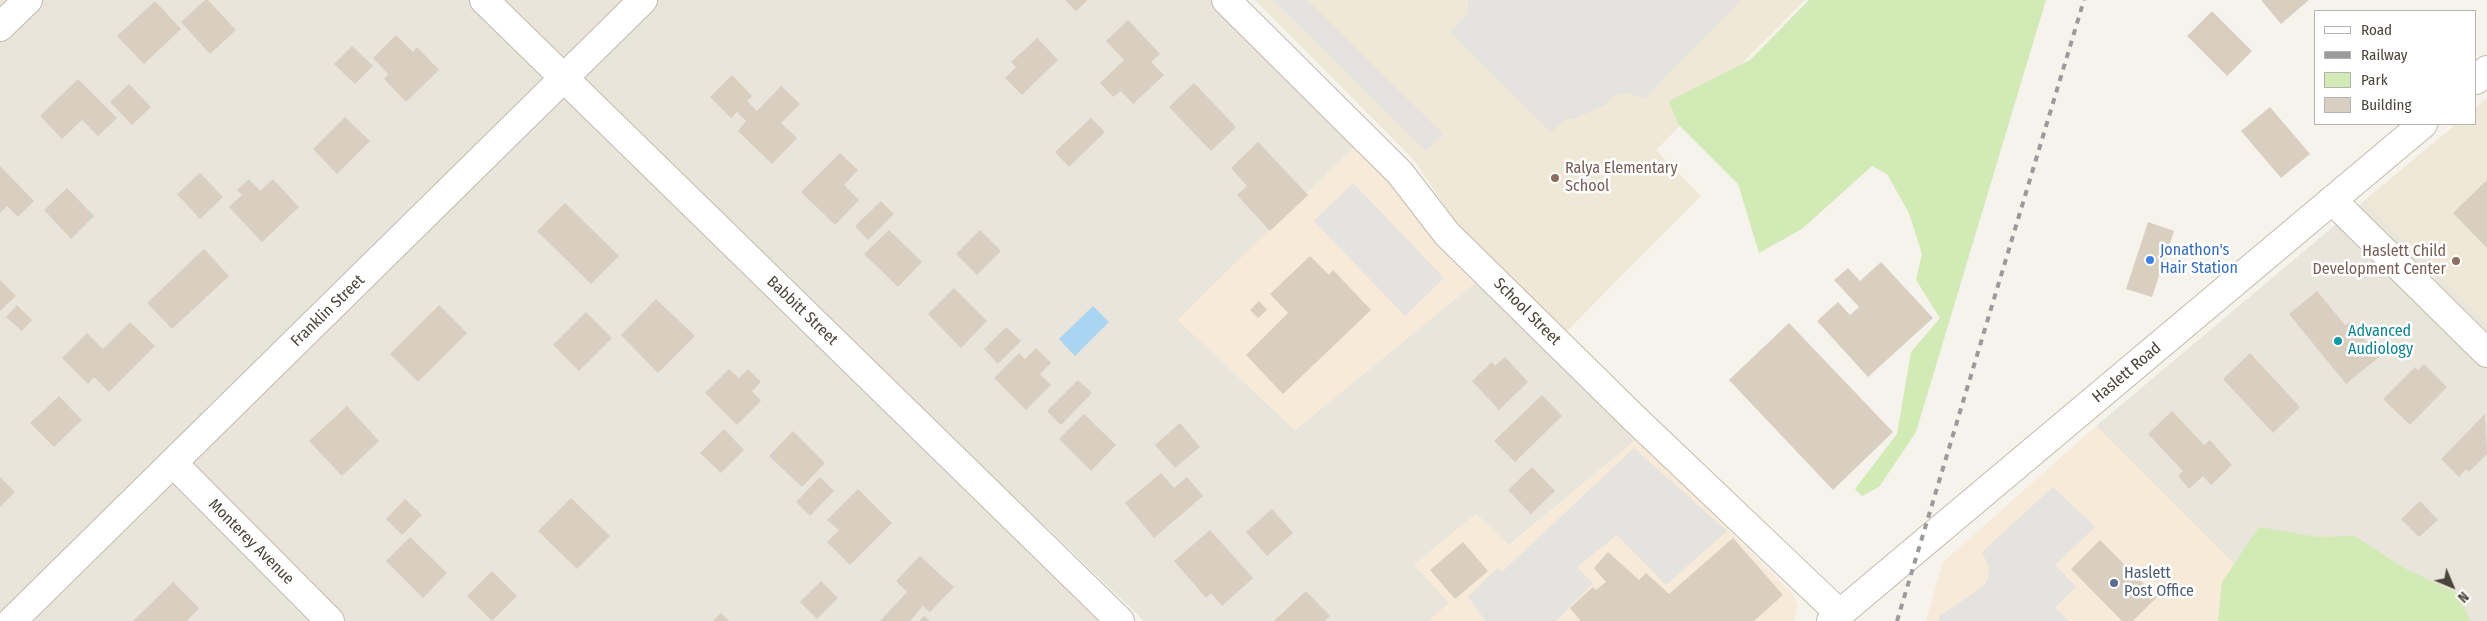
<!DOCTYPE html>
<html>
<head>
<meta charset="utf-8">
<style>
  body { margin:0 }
  #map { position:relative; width:2487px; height:621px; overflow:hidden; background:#f6f3ec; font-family:"Fira Sans Condensed",sans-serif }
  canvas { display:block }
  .legend { position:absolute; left:2314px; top:10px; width:162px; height:115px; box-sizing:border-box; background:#fff; border:1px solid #b7b4b0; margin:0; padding:6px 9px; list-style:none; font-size:15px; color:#4b4439 }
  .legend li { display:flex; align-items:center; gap:10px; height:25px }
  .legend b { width:25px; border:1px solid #b7b4b0 }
  .north { position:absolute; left:2427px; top:561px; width:50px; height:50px; -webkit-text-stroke:4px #fff; paint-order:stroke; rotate:135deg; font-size:14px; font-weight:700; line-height:20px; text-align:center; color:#4b4439 }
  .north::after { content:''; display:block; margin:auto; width:18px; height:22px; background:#4b4439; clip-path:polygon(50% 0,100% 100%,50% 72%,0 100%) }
</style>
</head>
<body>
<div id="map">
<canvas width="2487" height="621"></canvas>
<ul class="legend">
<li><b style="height:6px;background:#fff"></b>Road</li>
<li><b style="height:6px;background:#9a9a9a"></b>Railway</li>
<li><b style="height:14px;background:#d2eab5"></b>Park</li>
<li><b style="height:14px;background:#d8cfc1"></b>Building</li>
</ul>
<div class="north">N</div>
</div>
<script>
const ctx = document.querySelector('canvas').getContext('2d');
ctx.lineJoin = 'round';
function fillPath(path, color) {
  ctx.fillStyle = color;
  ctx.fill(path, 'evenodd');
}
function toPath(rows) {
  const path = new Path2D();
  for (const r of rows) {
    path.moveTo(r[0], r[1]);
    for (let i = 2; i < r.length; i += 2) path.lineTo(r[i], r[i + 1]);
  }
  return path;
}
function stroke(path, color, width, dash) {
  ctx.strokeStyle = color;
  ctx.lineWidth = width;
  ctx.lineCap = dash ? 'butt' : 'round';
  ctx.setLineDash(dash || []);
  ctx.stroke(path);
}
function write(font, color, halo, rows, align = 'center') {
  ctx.font = font + ' "Fira Sans Condensed",sans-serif';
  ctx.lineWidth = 5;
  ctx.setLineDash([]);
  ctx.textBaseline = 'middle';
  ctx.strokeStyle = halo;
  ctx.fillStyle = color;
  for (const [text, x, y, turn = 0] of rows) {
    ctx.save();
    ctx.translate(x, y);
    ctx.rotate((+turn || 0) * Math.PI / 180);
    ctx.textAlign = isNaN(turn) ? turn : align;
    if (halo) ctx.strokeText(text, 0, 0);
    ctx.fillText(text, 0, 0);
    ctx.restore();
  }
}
const residential = toPath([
  [0,0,1213,0,1357,144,1178,320,1295,430,1476,282,1637,439,1509,545,1476,514,1415,564,1449,603,1429,621,1144,621,1045,526,1028,549,1103,621,0,621],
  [2365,200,2487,322,2487,621,2291,621,2096,426]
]);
const commercial = toPath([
  [1357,144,1476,282,1295,430,1178,320],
  [2096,426,2291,621,1926,621,1943,562],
  [1637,439,1792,593,1798,606,1794,621,1429,621,1449,603,1414,565,1476,514,1510,545]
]);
const education = toPath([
  [1255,0,1805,0,1656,150,1701,196,1565,333,1456,223,1414,160],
  [2487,98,2487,322,2365,200,2456,124,2476,124,2476,107]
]);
const green = toPath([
  [1809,0,2046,0,1916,432,1879,487,1862,496,1855,489,1897,434,1911,352,1940,318,1916,280,1922,254,1909,213,1887,174,1872,166,1802,229,1759,253,1738,184,1678,124,1669,101,1750,60],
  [2259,527,2317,537,2355,536,2404,568,2457,593,2471,621,2218,621,2222,582]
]);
const parking = toPath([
  [1273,0,1307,0,1443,134,1426,151],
  [1468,0,1741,0,1645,98,1626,93,1614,95,1606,105,1573,119,1565,119,1551,132,1450,32,1468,13],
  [1353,183,1444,278,1405,316,1314,221],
  [1634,448,1727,531,1666,585,1617,535,1577,567,1593,583,1556,621,1486,621,1468,597,1497,568,1502,572],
  [2053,487,2095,527,2055,565,2076,587,2055,608,2069,621,1939,621,1940,616,1985,585,1989,575,1988,565,1982,552]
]);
const water = toPath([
  [1093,306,1109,322,1075,356,1059,339]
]);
const building = toPath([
  [205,0,208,0,236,30,210,54,181,22],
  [1065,0,1088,0,1076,11],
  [2261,0,2309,0,2281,24],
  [155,1,181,29,144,64,117,36],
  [2212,11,2252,51,2227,76,2187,36],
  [1128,20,1160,54,1151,62,1164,75,1133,104,1121,91,1113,97,1100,83,1124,60,1106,41],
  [396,35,413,52,417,47,439,70,406,102,384,79,388,74,373,58],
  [1037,38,1058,60,1022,95,1005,78,1016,67,1011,62],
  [352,46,373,66,355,84,334,64],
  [732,75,752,96,747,101,757,111,781,86,800,104,781,123,797,138,772,164,738,131,746,121,737,112,731,118,710,97],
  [78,79,117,118,98,136,82,120,62,139,40,116],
  [1194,83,1236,127,1211,151,1169,107],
  [129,84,151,107,132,125,110,102],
  [2270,107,2310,154,2281,178,2241,131],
  [345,117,370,141,337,174,313,149],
  [1091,118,1105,132,1069,167,1055,152],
  [1258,142,1308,195,1270,231,1237,195,1247,186,1231,168],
  [840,153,858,170,844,185,859,200,835,225,801,192],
  [0,166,34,201,18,217,7,206,0,213],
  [200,173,223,197,200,219,177,194],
  [249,179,260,191,273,179,299,207,262,242,229,207,242,195,237,190],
  [2487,180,2487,248,2453,213],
  [67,188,94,216,71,239,44,210],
  [881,201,894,214,868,240,855,226],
  [565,203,619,256,591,284,537,231],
  [2148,222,2174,231,2152,297,2126,289],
  [889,230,922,262,898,287,864,254],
  [980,230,1001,251,977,275,956,254],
  [204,249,229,276,172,329,147,303],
  [1310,256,1329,275,1333,270,1371,310,1283,394,1246,355,1288,313,1270,294],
  [1881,262,1933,318,1868,377,1817,321,1838,302,1850,315,1859,307,1834,280,1848,268,1860,281],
  [0,280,16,296,0,311],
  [954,288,987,321,961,348,928,314],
  [2317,291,2345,325,2350,322,2379,357,2346,384,2289,314],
  [656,299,695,336,658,373,621,335],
  [1259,301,1267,310,1258,318,1250,310],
  [17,305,32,320,22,331,6,317],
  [439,305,467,333,418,382,390,354],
  [586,312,612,338,579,371,553,345],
  [130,322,155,346,109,392,94,377,88,384,62,358,87,333,103,349],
  [1789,323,1893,432,1833,490,1729,380],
  [1006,327,1021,341,998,364,984,349],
  [1036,348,1051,363,1040,374,1051,385,1026,410,994,378,1019,353,1025,359],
  [2250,353,2300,407,2273,433,2223,379],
  [1505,357,1528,382,1499,410,1472,381,1492,362,1495,366],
  [2424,364,2447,387,2410,425,2383,399,2415,367,2418,370],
  [729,369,739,378,748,369,761,382,752,391,761,401,737,425,705,393],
  [1078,380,1092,393,1061,425,1047,411],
  [1542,395,1562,416,1515,462,1494,441],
  [59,396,82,420,54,447,30,423],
  [347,406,379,441,342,476,309,441],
  [2172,411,2204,445,2210,440,2232,465,2211,485,2203,476,2189,489,2178,476,2183,471,2148,434],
  [1084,414,1116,445,1091,471,1059,439],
  [2485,414,2487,454,2469,472,2466,469,2459,477,2441,459],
  [1180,423,1200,447,1175,468,1155,445],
  [724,429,744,450,721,473,700,453],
  [793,431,825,463,802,487,769,456],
  [1532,467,1555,491,1531,514,1508,490],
  [1161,473,1174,488,1187,477,1203,496,1154,538,1125,503],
  [0,477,15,492,0,507],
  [820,477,834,491,810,516,796,502],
  [858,489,892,523,850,565,827,542,839,530,827,520],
  [571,498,610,536,577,569,538,531],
  [405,499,422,515,402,535,386,519],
  [2420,501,2438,520,2419,537,2401,519],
  [1272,509,1293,533,1267,556,1246,532],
  [1210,530,1253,578,1222,606,1211,593,1206,598,1174,561],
  [410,537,447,573,423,598,386,561],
  [1733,538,1783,595,1754,621,1581,621,1570,608,1593,587,1596,590,1606,582,1594,568,1608,552,1639,580,1646,573,1669,594],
  [2100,540,2157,597,2133,621,2122,621,2071,569],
  [1463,542,1488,571,1455,599,1430,570],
  [920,556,954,587,930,612,923,606,910,621,880,621,907,592,896,581],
  [492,571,517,596,492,621,467,596],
  [821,581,838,598,817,619,800,602],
  [173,582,199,608,187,621,133,621],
  [1306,591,1330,616,1325,621,1274,621],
  [721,613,729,621,713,621],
  [924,616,930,621,919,621]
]);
const minor = toPath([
  [484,0,1120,621],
  [1226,0,1400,173,1447,234,1633,417,1840,614],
  [0,27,28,0],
  [2332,200,2487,353],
  [173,463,330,621],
  [12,621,643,0]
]);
const tertiary = toPath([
  [2476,80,2487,70],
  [1831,621,2423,124]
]);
const rail = toPath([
  [1897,621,2084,0]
]);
const markers = [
  [1555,178,5,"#8d6e63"],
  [2150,260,5,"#3f7fe0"],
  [2456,261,5,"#8d6e63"],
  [2338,341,5,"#0f9aa8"],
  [2114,583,5,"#5c6f8a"]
];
const educationNames = [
  ["Ralya Elementary",1565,169],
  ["School",1565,187],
  ["Haslett Child",2446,252,"right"],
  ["Development Center",2446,270,"right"]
];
const shopNames = [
  ["Jonathon's",2160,251],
  ["Hair Station",2160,269]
];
const streetNames = [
  ["Franklin Street",328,311,-44],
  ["Babbitt Street",802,311,44],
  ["School Street",1527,312,45],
  ["Haslett Road",2127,373,-40],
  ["Monterey Avenue",251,542,45]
];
const cultureNames = [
  ["Advanced",2348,332],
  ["Audiology",2348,350]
];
const serviceNames = [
  ["Haslett",2124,574],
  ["Post Office",2124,592]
];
fillPath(residential, '#eae5da');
fillPath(commercial, '#f7ead8');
fillPath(education, '#efe8d6');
fillPath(green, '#d2eab5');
fillPath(parking, '#e5e3e0');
fillPath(water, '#a9d4f2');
fillPath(building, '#d8cfc1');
stroke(minor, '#c2bbae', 30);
stroke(tertiary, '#c2bbae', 30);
stroke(minor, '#fff', 28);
stroke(tertiary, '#fff', 28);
stroke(rail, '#9a9a9a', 4, [6, 6]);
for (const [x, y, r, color] of markers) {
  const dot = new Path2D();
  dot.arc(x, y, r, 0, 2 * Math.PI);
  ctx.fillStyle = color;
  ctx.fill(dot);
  stroke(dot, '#fff', 2);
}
write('16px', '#785e54', '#fff', educationNames, 'left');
write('16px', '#366cbe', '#fff', shopNames, 'left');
write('16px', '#4b4439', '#fff', streetNames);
write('16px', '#0d838f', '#fff', cultureNames, 'left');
write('16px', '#4e5e75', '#fff', serviceNames, 'left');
</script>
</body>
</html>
